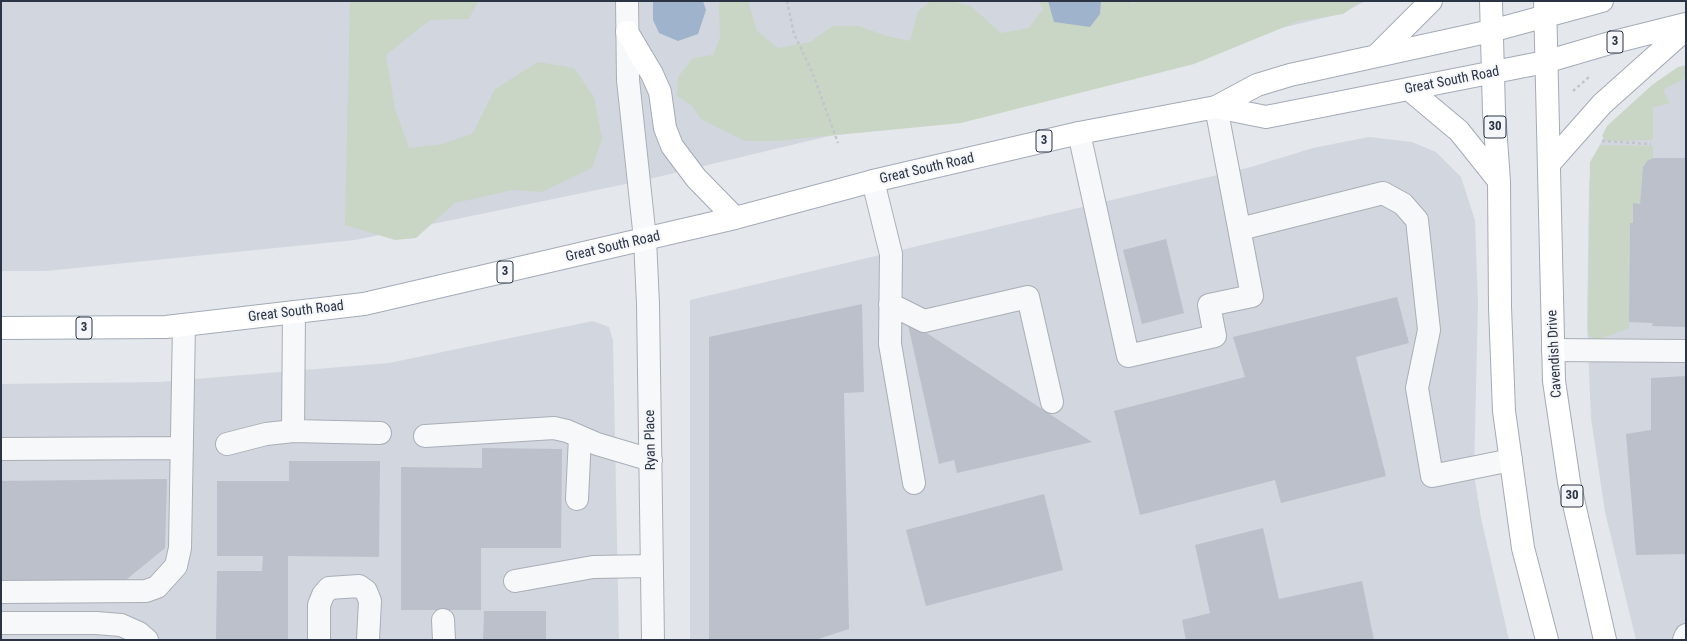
<!DOCTYPE html>
<html>
<head>
<meta charset="utf-8">
<style>
  body { margin:0 }
  #map { position:relative; width:1687px; height:641px; overflow:hidden; background:#e4e7ec; font-family:"Roboto Condensed",sans-serif }
  canvas { display:block }
  .frame { position:absolute; inset:0; border:2px solid #2b3445; pointer-events:none }
</style>
</head>
<body>
<div id="map">
<canvas width="1687" height="641"></canvas>
<div class="frame"></div>
</div>
<script>
const ctx = document.querySelector('canvas').getContext('2d');
ctx.lineJoin = 'round';
function fillPath(path, color) {
  ctx.fillStyle = color;
  ctx.fill(path, 'evenodd');
}
function toPath(rows) {
  const path = new Path2D();
  for (const r of rows) {
    path.moveTo(r[0], r[1]);
    for (let i = 2; i < r.length; i += 2) path.lineTo(r[i], r[i + 1]);
  }
  return path;
}
function stroke(path, color, width, dash) {
  ctx.strokeStyle = color;
  ctx.lineWidth = width;
  ctx.lineCap = dash ? 'butt' : 'round';
  ctx.setLineDash(dash || []);
  ctx.stroke(path);
}
function write(font, color, halo, rows, align = 'center') {
  ctx.font = font + ' "Roboto Condensed",sans-serif';
  ctx.lineWidth = 4;
  ctx.setLineDash([]);
  ctx.textBaseline = 'middle';
  ctx.strokeStyle = halo;
  ctx.fillStyle = color;
  for (const [text, x, y, turn = 0] of rows) {
    ctx.save();
    ctx.translate(x, y);
    ctx.rotate((+turn || 0) * Math.PI / 180);
    ctx.textAlign = isNaN(turn) ? turn : align;
    if (halo) ctx.strokeText(text, 0, 0);
    ctx.fillText(text, 0, 0);
    ctx.restore();
  }
}
const built = toPath([
  [1,1,1366,1,1340,14,645,180,355,240,46,271,1,271],
  [1686,67,1686,640,1636,640,1605,512,1591,418,1587,324,1589,189,1591,164,1608,127],
  [1369,137,1412,142,1436,152,1461,177,1475,220,1478,304,1474,474,1481,518,1509,640,690,640,690,300,1251,167,1313,148],
  [593,321,609,327,613,340,619,640,1,640,1,384,159,382,389,363]
]);
const green = toPath([
  [350,1,478,1,469,19,430,20,386,55,395,109,409,148,443,144,473,133,495,89,538,62,574,68,594,97,602,139,592,168,542,192,512,190,455,203,416,238,395,240,345,225],
  [719,1,748,1,757,31,778,48,810,42,833,26,858,26,887,36,910,41,918,11,931,1,951,1,971,6,1001,33,1029,28,1043,9,1039,1,1048,1,1100,14,1101,1,1129,1,1133,4,1139,1,1362,1,1343,14,1299,21,1194,64,961,123,775,141,745,141,702,120,691,105,677,96,678,77,693,58,713,55,720,38],
  [1686,65,1686,78,1663,90,1670,103,1653,107,1653,140,1606,141,1602,136,1607,126,1652,85,1678,67],
  [1600,145,1653,146,1653,158,1647,161,1643,167,1640,204,1633,203,1633,223,1630,223,1629,328,1598,340,1593,338,1588,334,1590,162]
]);
const water = toPath([
  [653,1,703,1,706,10,698,34,678,41,659,33,653,20],
  [1048,1,1101,1,1100,14,1090,27,1054,22]
]);
const building = toPath([
  [1653,158,1686,158,1686,327,1652,326,1653,323,1629,322,1630,223,1633,223,1633,203,1640,204,1643,167,1647,161],
  [1166,239,1184,313,1142,324,1123,250],
  [1397,297,1409,343,1356,357,1386,476,1281,503,1275,480,1140,515,1114,411,1245,377,1233,337],
  [862,304,864,392,844,393,849,629,815,640,709,640,709,337],
  [907,320,1092,442,957,473,954,460,939,464],
  [1686,376,1686,554,1636,555,1626,434,1651,430,1651,378],
  [482,448,562,449,561,548,481,548,481,610,401,610,401,467,482,468],
  [289,461,380,461,379,557,288,556,288,640,216,640,217,571,262,571,263,556,217,556,217,481,289,481],
  [167,479,165,548,127,579,126,585,1,586,1,481],
  [1044,494,1063,570,926,606,906,530],
  [1263,528,1279,599,1362,581,1374,640,1186,640,1182,620,1210,613,1195,545],
  [484,611,546,611,546,640,483,640]
]);
const path = toPath([
  [787,1,794,34,813,74,838,143],
  [1573,91,1589,77],
  [1602,141,1651,144]
]);
const minor = toPath([
  [627,1,628,80,645,239,648,304,653,640],
  [1079,133,1128,356,1215,336,1209,305,1252,296,1216,107],
  [873,181,891,254,890,344,914,483],
  [1240,229,1383,193,1403,204,1417,220,1429,330,1417,388,1432,476,1511,460],
  [890,304,924,321,1028,297,1052,402],
  [1553,350,1686,351],
  [293,431,294,312],
  [425,436,554,428,567,431,597,444,651,460],
  [227,444,266,434,293,431,380,433],
  [1,449,182,448],
  [577,499,580,437],
  [515,581,593,567,652,566],
  [1,592,146,591,157,587,176,566,180,548,184,325],
  [443,620,444,640],
  [1,623,96,623,121,625,139,633,147,640],
  [319,640,319,605,323,595,329,588,359,586,366,591,370,601,368,640],
  [1684,640,1686,635]
]);
const major = toPath([
  [1491,1,1494,112,1499,181,1500,307,1504,411,1523,548,1547,640],
  [1545,1,1554,381,1569,482,1605,640],
  [627,32,652,74,660,92,665,128,672,146,696,178,735,218],
  [1377,55,1431,1],
  [1410,90,1459,131,1499,181],
  [1216,107,1266,117,1545,62,1610,43,1686,24],
  [1549,164,1602,104,1686,29],
  [1,328,166,327,364,304,735,218,873,181,1079,133,1216,107,1257,85,1290,75,1491,31,1602,1]
]);
const shields = [
  [1615,42,16],
  [1495,127,22],
  [1044,141,16],
  [505,272,16],
  [84,328,16],
  [1572,496,22]
];
const shieldNames = [
  ["3",1615,42],
  ["30",1495,127],
  ["3",1044,141],
  ["3",505,272],
  ["3",84,328],
  ["30",1572,496]
];
const streetNames = [
  ["Great South Road",1452,81,-11],
  ["Great South Road",927,169,-13],
  ["Great South Road",613,247,-13],
  ["Great South Road",296,312,-7],
  ["Cavendish Drive",1555,354,-93],
  ["Ryan Place",651,440,-91]
];
fillPath(built, '#d2d6de');
fillPath(green, '#c9d6c5');
fillPath(water, '#9fb4cc');
fillPath(building, '#bbc0ca');
stroke(minor, '#a9aeb7', 24);
stroke(major, '#a3abb8', 24);
stroke(path, '#c2c5cb', 2.5, [3, 3]);
stroke(minor, '#f7f8fa', 22);
stroke(major, '#fff', 22);
for (const [x, y, w] of shields) {
  const box = new Path2D();
  box.roundRect(x - w / 2, y - 11, w, 22, 3);
  ctx.fillStyle = '#f4f6f9';
  ctx.fill(box);
  stroke(box, '#2b3445', 1);
}
write('bold 13px', '#2b3445', null, shieldNames);
write('14px', '#2b3445', '#f4f6f9', streetNames);
</script>
</body>
</html>
